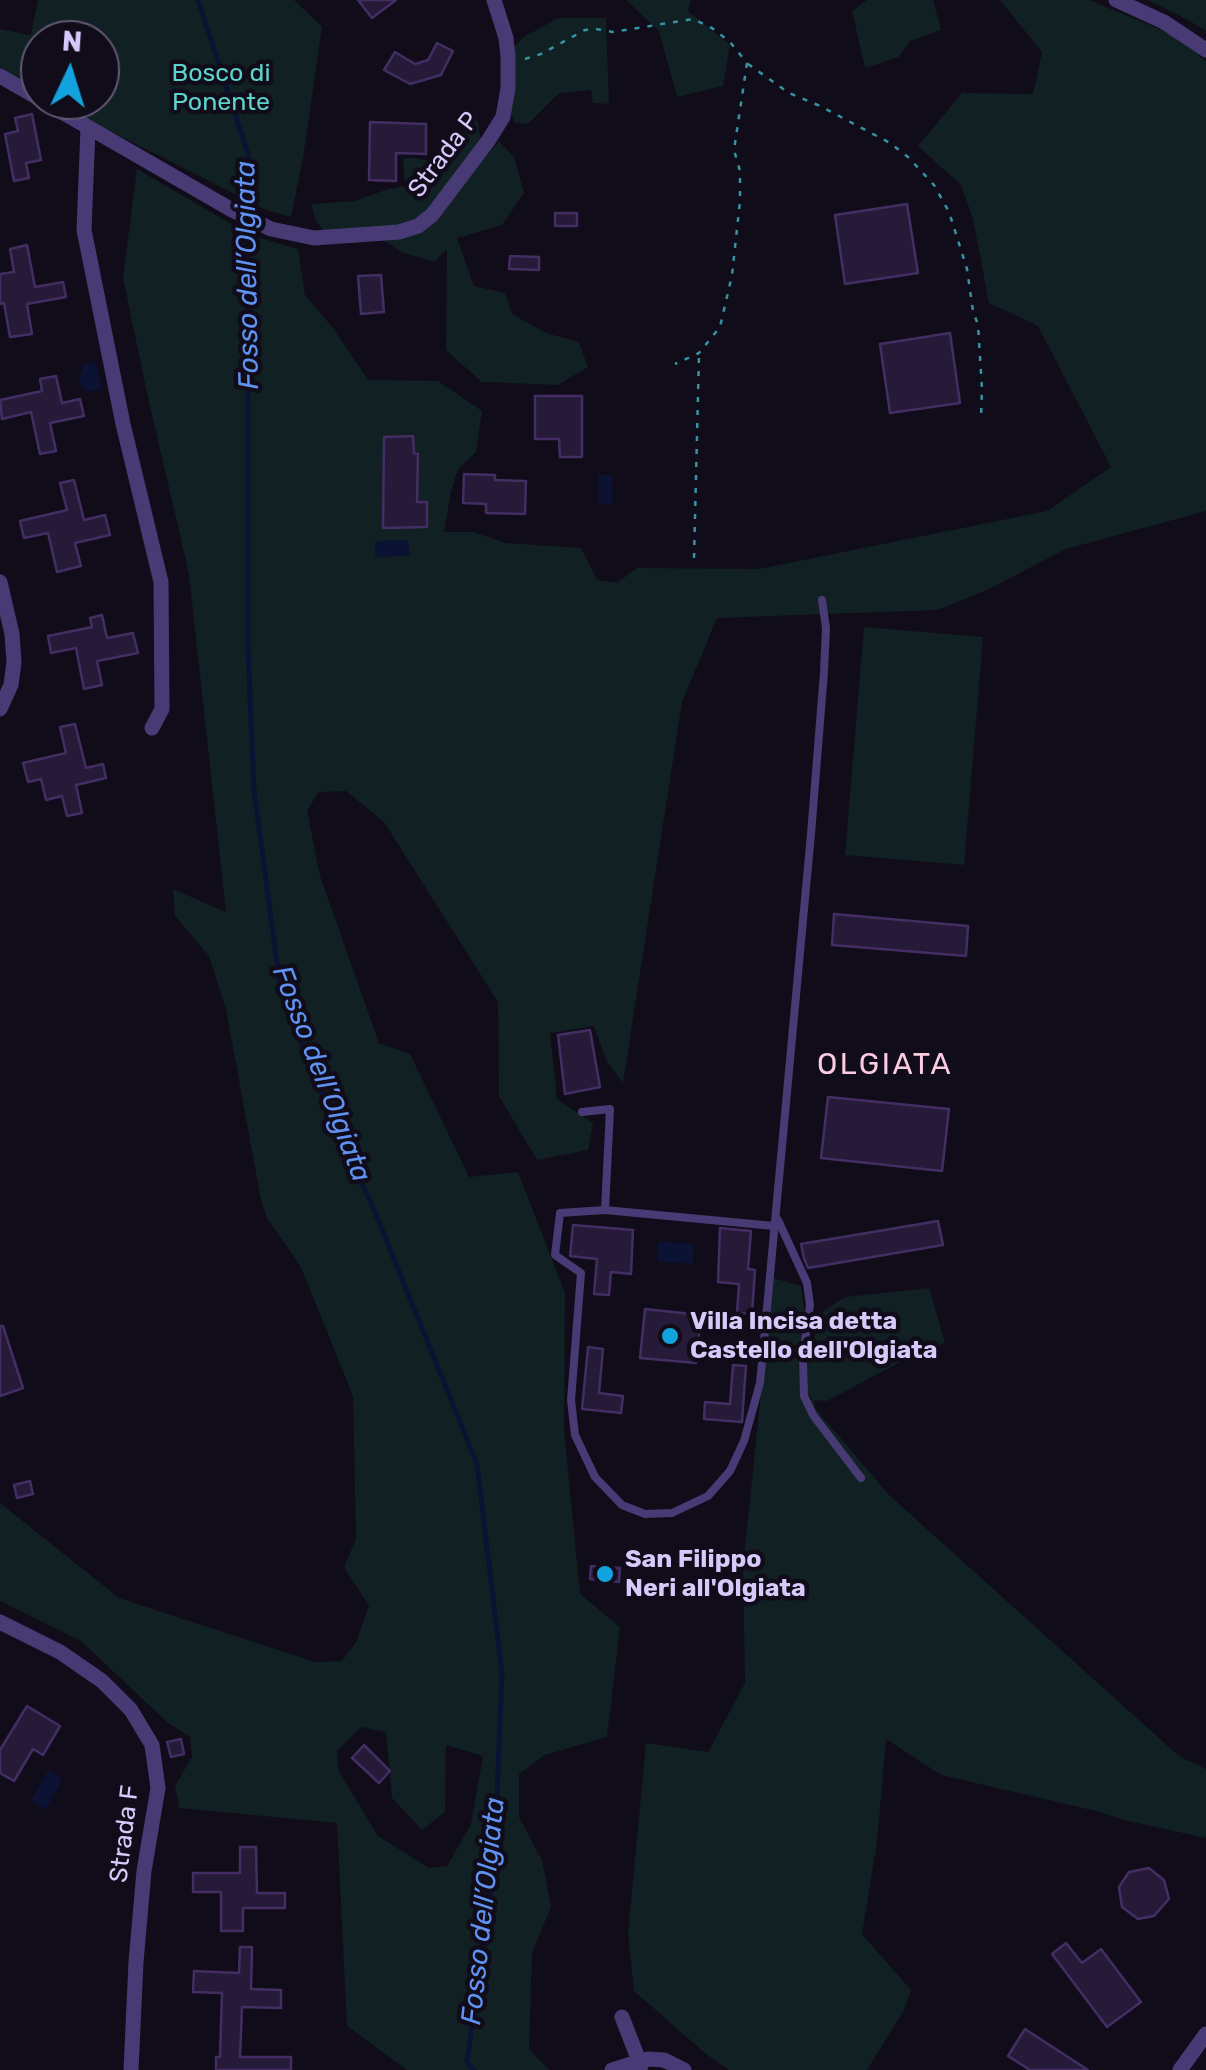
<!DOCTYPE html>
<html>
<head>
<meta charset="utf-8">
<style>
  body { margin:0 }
  #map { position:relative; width:1206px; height:2070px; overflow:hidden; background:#110c1a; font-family:Rubik,sans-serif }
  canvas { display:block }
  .north { position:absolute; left:20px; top:20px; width:100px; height:100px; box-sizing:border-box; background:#110c1a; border:2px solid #615874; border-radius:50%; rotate:4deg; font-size:28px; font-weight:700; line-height:40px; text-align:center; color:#d8c9fb }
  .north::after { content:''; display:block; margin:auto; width:35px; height:45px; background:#12a2de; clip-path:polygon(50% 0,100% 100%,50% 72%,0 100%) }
</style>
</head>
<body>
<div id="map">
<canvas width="1206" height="2070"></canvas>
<div class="north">N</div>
</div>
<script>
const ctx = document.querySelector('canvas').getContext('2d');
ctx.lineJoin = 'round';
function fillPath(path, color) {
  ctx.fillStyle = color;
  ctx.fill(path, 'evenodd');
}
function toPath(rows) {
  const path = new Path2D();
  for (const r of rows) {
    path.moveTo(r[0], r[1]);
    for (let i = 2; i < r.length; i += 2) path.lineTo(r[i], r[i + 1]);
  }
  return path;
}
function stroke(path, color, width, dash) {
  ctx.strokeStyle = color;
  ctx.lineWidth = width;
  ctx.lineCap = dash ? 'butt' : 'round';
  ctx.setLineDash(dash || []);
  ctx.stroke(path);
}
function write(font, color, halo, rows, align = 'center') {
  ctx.font = font + ' Rubik,sans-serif';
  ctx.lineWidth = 9;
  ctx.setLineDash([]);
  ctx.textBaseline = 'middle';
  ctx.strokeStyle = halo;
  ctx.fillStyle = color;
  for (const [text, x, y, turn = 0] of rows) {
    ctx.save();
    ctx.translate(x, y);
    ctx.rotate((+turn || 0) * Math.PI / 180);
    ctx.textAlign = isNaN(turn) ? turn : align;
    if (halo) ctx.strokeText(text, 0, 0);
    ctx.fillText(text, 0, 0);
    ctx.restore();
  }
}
const green = toPath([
  [38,0,294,0,322,27,303,158,291,217,266,210,49,100,100,100,100,40,40,40,40,95,0,75,0,29,31,35],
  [626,0,691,0,688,11,730,45,723,86,677,97,659,31],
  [867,0,933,0,941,30,910,41,899,57,865,68,852,11],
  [1000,0,1089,0,1174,35,1206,61,1206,511,1066,549,987,590,937,610,717,618,682,702,623,1083,607,1062,594,1026,550,1033,557,1099,593,1123,588,1150,537,1160,499,1096,498,1002,384,822,346,791,319,792,307,810,320,876,379,1043,410,1054,469,1177,518,1172,565,1293,564,1430,580,1594,620,1627,607,1737,545,1755,519,1774,519,1817,542,1860,551,1907,532,1953,529,2049,549,2070,407,2070,347,2026,337,1823,179,1808,175,1786,192,1757,190,1737,167,1722,81,1641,0,1601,0,1503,119,1598,315,1662,342,1661,356,1642,369,1606,344,1567,356,1539,353,1396,301,1267,267,1218,261,1200,226,1009,209,956,175,916,173,889,226,912,189,574,147,393,123,278,137,169,250,235,298,249,305,295,333,328,368,380,438,381,482,411,476,452,458,469,451,492,444,532,473,532,506,543,581,548,597,580,617,583,637,568,759,569,1047,511,1111,467,1038,326,989,303,973,219,961,185,918,146,962,93,1033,94,1042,52],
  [361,1727,386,1732,392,1798,422,1830,445,1812,446,1745,483,1756,471,1824,447,1866,429,1868,378,1836,338,1770,337,1751],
  [1148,0,1206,0,1206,31,1188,20],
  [558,18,606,18,609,104,593,103,591,90,559,93,528,124,514,122,511,112,512,48,524,37],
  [475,111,485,158,499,141,514,157,524,193,502,225,457,238,474,286,505,293,512,314,546,333,579,342,588,367,558,385,482,382,446,350,447,249,434,262,401,252,364,227,333,241,316,221,311,204,354,201,388,189,405,186,403,158,416,158,445,164],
  [864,627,983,637,964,865,845,855],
  [773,1278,801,1286,806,1325,798,1367,807,1401,813,1399,807,1394,808,1360,821,1313,845,1297,929,1288,945,1343,915,1354,827,1401,814,1400,815,1408,889,1495,1180,1757,1206,1769,1206,1838,1128,1821,1096,1811,941,1775,886,1739,877,1842,862,1934,911,1990,904,2010,867,2070,729,2070,706,2054,634,1991,628,1933,646,1743,708,1752,745,1683,743,1567]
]);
const water = toPath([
  [96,362,102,389,85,392,84,386,81,386,78,374,83,373,82,365],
  [598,475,612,475,613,503,599,504],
  [408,540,410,556,375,557,375,541],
  [658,1242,694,1244,693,1264,657,1261],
  [48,1770,63,1779,46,1809,31,1801]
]);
const stream = toPath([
  [198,0,248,154,248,649,254,790,279,978,310,1068,375,1212,477,1464,502,1673,494,1869,467,2062,474,2070]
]);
const building = toPath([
  [358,0,396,0,372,18,358,0],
  [437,43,453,51,441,75,410,84,384,70,395,52,415,64,428,60,437,43],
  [32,114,41,160,26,163,29,178,14,181,5,134,18,131,15,118,32,114],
  [370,122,426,124,426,154,396,153,396,181,369,180,370,122],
  [907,204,918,273,845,284,835,215,907,204],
  [555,213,577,213,577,226,555,226,555,213],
  [27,245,35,287,63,282,66,297,27,304,32,334,10,337,4,303,0,304,0,274,14,272,10,249,27,245],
  [510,256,539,257,539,270,509,269,510,256],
  [381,275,384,312,361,314,358,276,381,275],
  [950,333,960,403,890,413,880,344,950,333],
  [56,376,62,403,80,399,84,416,50,423,56,451,40,454,31,412,2,419,0,400,42,391,40,379,56,376],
  [535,396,582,396,582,457,560,457,559,439,535,439,535,396],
  [413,436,414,453,418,454,417,502,427,502,427,527,383,528,384,437,413,436],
  [464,474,495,475,495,480,526,481,525,514,486,513,486,504,463,503,464,474],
  [74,480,84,520,105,515,110,535,75,543,81,566,57,572,48,533,24,538,20,521,67,510,60,483,74,480],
  [102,615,107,638,133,633,138,653,97,661,102,685,84,689,76,648,51,653,48,636,92,627,90,618,102,615],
  [75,724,86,768,103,764,106,778,76,785,82,813,67,816,62,796,46,800,41,779,28,782,23,763,66,753,60,727,75,724],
  [834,914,968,926,966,956,832,945,834,914],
  [590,1030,600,1087,565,1094,558,1035,590,1030],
  [828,1097,949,1109,942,1171,821,1158,828,1097],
  [938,1221,943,1245,808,1268,804,1258,801,1244,938,1221],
  [573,1225,633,1230,631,1274,611,1272,609,1295,594,1294,597,1259,570,1256,573,1225],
  [720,1228,751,1231,748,1269,755,1270,752,1314,737,1313,739,1284,718,1282,720,1228],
  [645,1309,701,1315,696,1363,640,1358,645,1309],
  [0,1326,3,1326,23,1388,0,1396,0,1326],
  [588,1347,603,1349,599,1393,623,1396,621,1413,582,1409,588,1347],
  [733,1365,746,1366,742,1422,704,1419,705,1402,730,1404,733,1365],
  [30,1481,33,1494,17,1498,14,1485,30,1481],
  [591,1566,620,1568,619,1582,590,1579,591,1566],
  [27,1706,60,1726,43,1755,33,1749,14,1781,0,1773,0,1750,27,1706],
  [181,1739,184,1754,171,1757,167,1742,181,1739],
  [364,1745,390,1771,379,1783,352,1758,364,1745],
  [240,1847,256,1847,257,1893,285,1893,285,1908,243,1908,243,1931,221,1931,221,1892,193,1892,193,1873,240,1873,240,1847],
  [1149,1868,1164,1880,1169,1899,1154,1916,1138,1919,1122,1907,1119,1887,1129,1872,1149,1868],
  [1066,1943,1082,1963,1101,1949,1141,2002,1107,2027,1052,1954,1066,1943],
  [240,1947,252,1947,251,1989,281,1990,281,2008,242,2007,240,2057,291,2057,291,2070,216,2070,216,2057,220,2057,222,1993,193,1992,194,1971,239,1973,240,1947],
  [1025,2029,1088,2070,1030,2070,1008,2056,1025,2029]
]);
const path = toPath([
  [525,59,541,54,585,30,596,29,613,32,693,19,712,28,730,42,747,63,734,150,740,171,740,201,732,275,720,327,699,353,675,364],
  [748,64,789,93,820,106,890,143,908,157,934,185,949,212,967,269,973,311,978,325,982,389,981,417],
  [694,558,699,355]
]);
const lane = toPath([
  [582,1112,610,1109,605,1210],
  [778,1220,807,1283,810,1305,803,1356,804,1396,813,1415,861,1478],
  [774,1226,605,1210,560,1213,555,1255,581,1273,571,1400,575,1435,595,1477,622,1505,645,1514,672,1513,708,1496,730,1471,744,1441,760,1383,811,834,824,672,826,628,822,600]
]);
const street = toPath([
  [1116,0,1164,22,1206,50],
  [0,76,40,99],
  [41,100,232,210,271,229,314,238,399,232,418,226,432,215,488,141,503,117,508,88,508,56,506,38,494,0],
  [88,128,84,230,123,424,161,582,162,709,152,728],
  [0,582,12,634,14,662,11,685,0,709],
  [0,1622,60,1652,102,1681,131,1710,152,1745,158,1788,144,1871,136,1962,131,2070],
  [622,2017,641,2066],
  [612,2070,648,2059,664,2060,684,2070],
  [1180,2070,1206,2034]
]);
const markers = [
  [670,1336,10,"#12a2de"],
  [605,1574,10,"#12a2de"]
];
const parkNames = [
  ["Bosco di",221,74],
  ["Ponente",221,103]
];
const streetNames = [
  ["Strada P",444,155,-53],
  ["Strada F",125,1834,-83]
];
const poiNames = [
  ["Villa Incisa detta",690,1322],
  ["Castello dell'Olgiata",690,1351],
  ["San Filippo",625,1560],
  ["Neri all'Olgiata",625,1589]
];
const waterNames = [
  ["Fosso dell’Olgiata",248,275,-91],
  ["Fosso dell’Olgiata",321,1074,69],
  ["Fosso dell’Olgiata",484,1911,-84]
];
const quarterNames = [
  ["OLGIATA",885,1065]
];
fillPath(green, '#102023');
fillPath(water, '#0c1233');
stroke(stream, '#0c1233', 5);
fillPath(building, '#261a39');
stroke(building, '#432e63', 2.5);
stroke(path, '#3694a2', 2.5, [5, 8]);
stroke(lane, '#483b75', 8);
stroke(street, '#483b75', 15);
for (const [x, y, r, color] of markers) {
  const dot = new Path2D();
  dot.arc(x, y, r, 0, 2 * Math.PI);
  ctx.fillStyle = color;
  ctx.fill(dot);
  stroke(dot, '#110c1a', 4);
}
write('25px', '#5dd3cc', '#110c1a', parkNames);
write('25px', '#d8c9fb', '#110c1a', streetNames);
write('bold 25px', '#d8c9fb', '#110c1a', poiNames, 'left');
write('italic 28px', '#6092f2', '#110c1a', waterNames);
ctx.letterSpacing = '2.5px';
write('30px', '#fbcbe0', '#110c1a', quarterNames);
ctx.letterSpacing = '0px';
</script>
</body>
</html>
